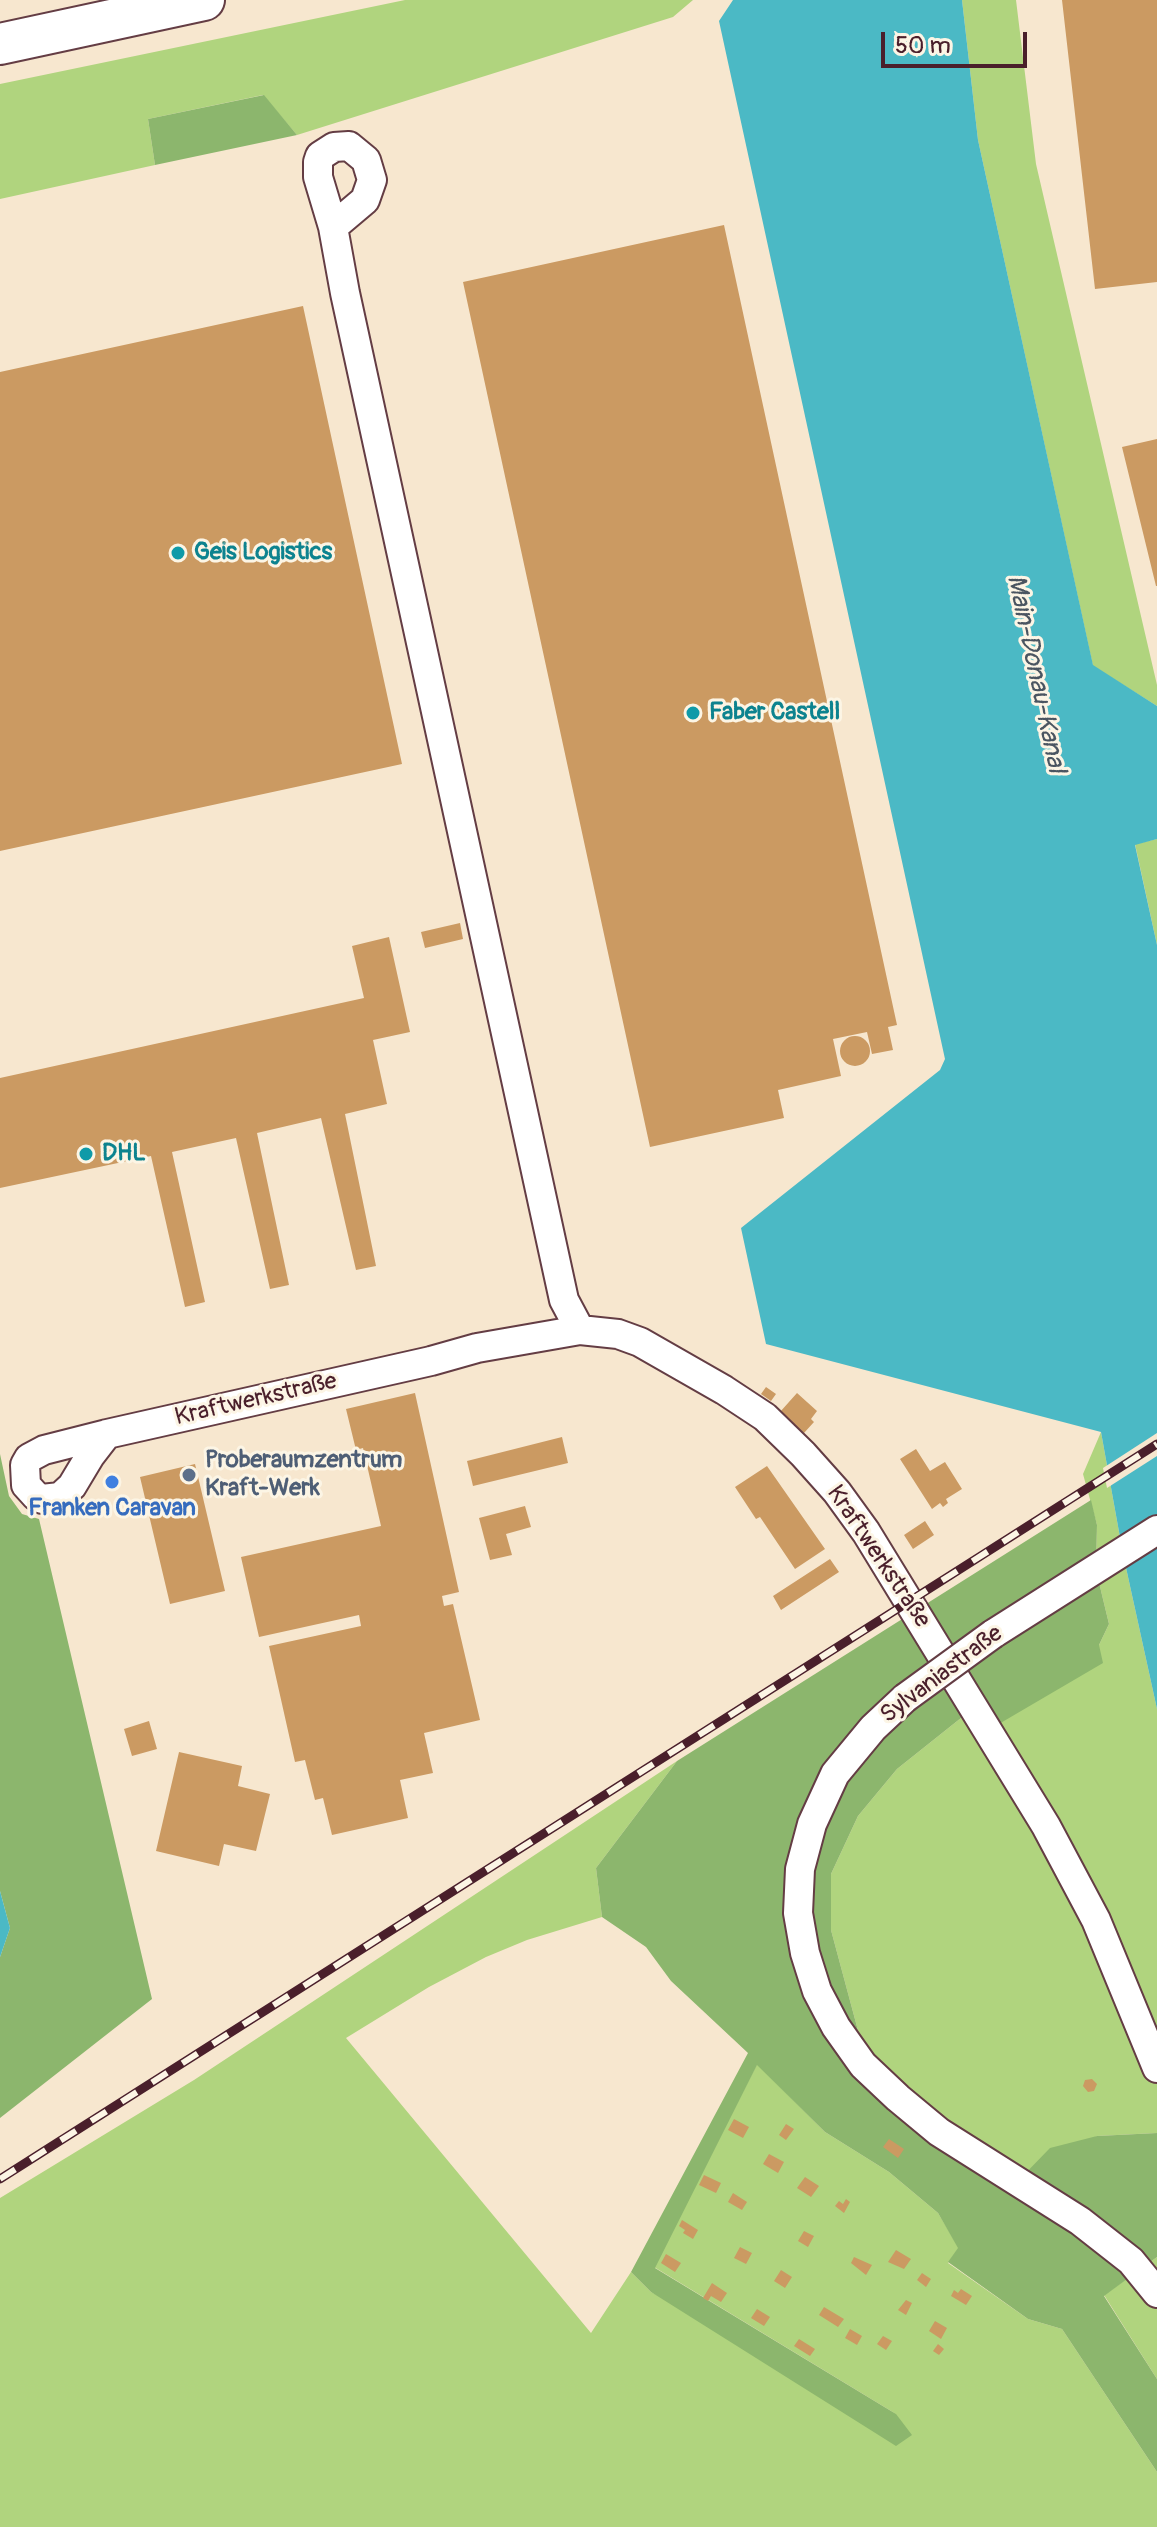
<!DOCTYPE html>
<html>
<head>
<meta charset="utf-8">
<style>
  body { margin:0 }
  #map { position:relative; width:1157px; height:2527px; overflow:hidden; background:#f7e7cf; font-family:Pangolin,sans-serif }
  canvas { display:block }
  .scale { position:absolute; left:881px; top:32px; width:146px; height:36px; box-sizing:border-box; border:4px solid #4a1f2b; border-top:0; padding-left:10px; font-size:24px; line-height:28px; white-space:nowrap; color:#4a1f2b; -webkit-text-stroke:6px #fcf5e5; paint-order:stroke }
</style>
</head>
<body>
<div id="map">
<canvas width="1157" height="2527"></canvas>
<div class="scale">50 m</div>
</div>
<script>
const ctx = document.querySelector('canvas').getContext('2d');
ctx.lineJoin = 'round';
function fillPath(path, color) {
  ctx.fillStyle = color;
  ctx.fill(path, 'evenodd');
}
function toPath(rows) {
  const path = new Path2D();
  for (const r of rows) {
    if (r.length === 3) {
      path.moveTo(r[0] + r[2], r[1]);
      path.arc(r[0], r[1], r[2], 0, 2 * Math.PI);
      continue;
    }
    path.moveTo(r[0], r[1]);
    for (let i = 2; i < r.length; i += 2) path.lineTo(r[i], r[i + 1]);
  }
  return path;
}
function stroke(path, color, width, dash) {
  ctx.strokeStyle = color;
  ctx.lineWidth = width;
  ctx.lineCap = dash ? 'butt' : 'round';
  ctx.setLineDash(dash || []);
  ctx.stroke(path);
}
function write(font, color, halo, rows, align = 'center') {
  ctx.font = font + ' Pangolin,sans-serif';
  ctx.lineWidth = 6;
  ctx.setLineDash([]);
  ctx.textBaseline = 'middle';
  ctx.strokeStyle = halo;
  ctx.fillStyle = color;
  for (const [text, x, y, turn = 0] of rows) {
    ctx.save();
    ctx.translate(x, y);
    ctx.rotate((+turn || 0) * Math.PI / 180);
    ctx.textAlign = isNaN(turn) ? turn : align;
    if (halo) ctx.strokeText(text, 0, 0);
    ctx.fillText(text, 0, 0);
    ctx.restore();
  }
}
const green = toPath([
  [405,0,693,0,673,17,297,135,263,95,148,119,155,165,0,199,0,84],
  [962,0,1016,0,1036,164,1157,685,1157,706,1093,666,978,140],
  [1157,839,1157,945,1135,844],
  [1101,1432,1123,1554,1157,1709,1157,2133,1097,2136,1017,2181,867,2064,831,1930,831,1874,858,1816,897,1769,961,1718,992,1728,1099,1645,1109,1624,1096,1570,1097,1525,1083,1474],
  [677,1761,596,1868,602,1917,527,1940,486,1957,429,1987,346,2038,591,2333,631,2272,651,2292,896,2414,654,2267,757,2064,825,2132,889,2172,938,2213,959,2248,948,2263,1028,2319,1062,2329,1157,2472,1157,2527,0,2527,0,2198,194,2080],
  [1157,2257,1157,2379,1104,2295]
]);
const forest = toPath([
  [264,95,297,135,155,165,148,119],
  [0,1454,9,1496,22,1514,39,1519,152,1999,0,2118,0,1957,10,1928,0,1891],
  [1091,1500,1097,1525,1096,1570,1109,1624,1099,1645,1103,1663,992,1728,961,1718,897,1769,858,1816,831,1874,831,1930,867,2064,1018,2181,1050,2148,1097,2136,1157,2133,1157,2257,1104,2296,1157,2379,1157,2472,1062,2329,1028,2319,948,2262,958,2248,938,2213,889,2172,825,2132,757,2065,655,2268,896,2414,912,2435,896,2446,651,2292,631,2272,748,2053,671,1981,646,1947,602,1917,596,1868,677,1761]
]);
const water = toPath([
  [733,0,962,0,978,140,1093,665,1157,706,1157,839,1135,845,1157,945,1157,1709,1123,1554,1101,1432,766,1344,741,1228,940,1070,945,1059,719,21],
  [0,1891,10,1928,0,1957]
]);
const pier = toPath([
  [1157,1433,1157,1456,1107,1488,1103,1468]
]);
const building = toPath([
  [1062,0,1157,0,1157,282,1095,289],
  [724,225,897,1025,888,1027,893,1050,872,1054,867,1032,833,1039,841,1076,778,1090,784,1118,650,1147,463,282],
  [303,306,402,764,0,851,0,372],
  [1157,439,1157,586,1156,586,1122,447],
  [460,923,463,939,425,948,421,932],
  [389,937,410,1032,373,1040,387,1104,345,1114,376,1266,356,1270,321,1118,257,1133,289,1285,270,1289,236,1138,172,1152,205,1302,185,1307,151,1156,0,1188,0,1078,364,998,352,946],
  [855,1051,15],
  [766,1387,776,1394,771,1401,761,1394],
  [415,1393,459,1592,442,1596,444,1606,453,1604,480,1720,424,1733,433,1773,400,1780,408,1818,332,1835,323,1798,315,1800,305,1760,295,1762,269,1646,361,1626,359,1615,259,1637,241,1557,381,1526,363,1448,356,1450,346,1409],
  [797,1393,817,1411,811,1419,814,1422,804,1433,780,1412],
  [562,1437,568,1463,473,1486,467,1461],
  [916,1449,930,1471,945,1462,962,1489,946,1499,948,1503,943,1507,940,1503,932,1509,900,1459],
  [195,1464,225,1591,170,1604,140,1477],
  [767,1466,825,1549,795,1569,760,1517,756,1519,735,1487],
  [525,1506,531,1527,506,1534,512,1555,490,1560,479,1518],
  [925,1521,934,1535,913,1549,904,1535],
  [830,1559,839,1572,781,1610,773,1596],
  [149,1721,157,1749,132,1756,124,1729],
  [179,1752,242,1766,238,1786,270,1794,256,1851,224,1844,219,1866,156,1851],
  [1092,2079,1097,2084,1094,2091,1088,2092,1083,2086,1085,2080],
  [734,2119,749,2127,743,2138,728,2130],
  [786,2124,794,2129,786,2140,779,2135],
  [889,2139,904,2149,898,2158,883,2147],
  [769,2154,784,2162,778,2173,763,2164],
  [704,2175,721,2183,716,2193,699,2185],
  [805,2177,819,2186,811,2197,797,2188],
  [733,2193,747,2202,742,2210,728,2202],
  [846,2199,850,2202,844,2213,835,2206,839,2201,843,2204],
  [682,2220,698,2230,693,2239,683,2233,685,2230,679,2226],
  [804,2231,814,2236,808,2247,798,2241],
  [740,2247,752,2253,746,2264,734,2258],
  [896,2250,911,2259,904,2269,888,2262],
  [666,2254,681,2263,675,2272,661,2263],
  [854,2257,872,2265,866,2275,851,2263],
  [781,2270,792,2277,785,2288,774,2281],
  [922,2273,931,2279,926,2287,917,2280],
  [712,2283,727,2293,721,2302,711,2296,708,2301,703,2298],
  [961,2289,972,2296,966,2305,951,2296,954,2290,958,2293],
  [906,2300,912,2303,906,2315,898,2310],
  [824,2307,844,2319,838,2327,819,2315],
  [757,2309,770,2317,764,2326,751,2318],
  [935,2321,947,2328,941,2339,929,2331],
  [850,2329,862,2336,857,2345,845,2338],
  [883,2336,892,2341,886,2350,877,2344],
  [799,2339,815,2349,810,2356,794,2346],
  [938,2344,944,2349,939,2355,933,2351]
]);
const minor = toPath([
  [333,227,318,177,318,162,320,156,334,147,349,146,366,160,372,180,365,200,333,227,345,293,564,1300,580,1330],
  [107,1434,90,1456,72,1486,60,1497,42,1499,36,1496,26,1485,25,1465,29,1458,44,1450,107,1434,431,1361,477,1348,580,1330,618,1334,640,1342,724,1390,765,1417,803,1454,837,1492,866,1532,1046,1826,1096,1920,1157,2068],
  [993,1634,1157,1530],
  [905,1698,873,1728,835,1774,812,1824,800,1869,798,1913,805,1953,817,1991,836,2027,863,2065,898,2098,939,2132,1080,2221,1131,2261,1157,2293]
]);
const highway = toPath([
  [0,44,204,0]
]);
const rail = toPath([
  [0,2179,1157,1444]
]);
const minorBridge = toPath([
  [905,1698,993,1634]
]);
const markers = [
  [178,553,8,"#0f9aa8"],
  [693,713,8,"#0f9aa8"],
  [86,1154,8,"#0f9aa8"],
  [189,1475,8,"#5c6f8a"],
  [112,1482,8,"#3f7fe0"]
];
const cultureNames = [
  ["Geis Logistics",194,553],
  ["Faber Castell",709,713],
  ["DHL",102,1154]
];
const streetNames = [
  ["Kraftwerkstraße",256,1400,-13],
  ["Kraftwerkstraße",878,1557,56],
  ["Sylvaniastraße",942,1675,-37]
];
const serviceNames = [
  ["Proberaumzentrum",205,1461],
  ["Kraft-Werk",205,1489]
];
const shopNames = [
  ["Franken Caravan",112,1509]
];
const waterNames = [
  ["Main-Donau-Kanal",1035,674,78]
];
fillPath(green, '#b0d47e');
fillPath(forest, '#8cb66d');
fillPath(water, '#4bb9c5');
fillPath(pier, '#f7e7cf');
fillPath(building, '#cb9a62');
stroke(minor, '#643d44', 32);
stroke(highway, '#643d44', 44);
stroke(minor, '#fff', 28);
stroke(highway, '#fff', 40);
stroke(rail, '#4a1f2b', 9);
stroke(rail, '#fcf5e5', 6, [18]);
stroke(minorBridge, '#643d44', 32, []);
stroke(minorBridge, '#fff', 28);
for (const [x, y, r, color] of markers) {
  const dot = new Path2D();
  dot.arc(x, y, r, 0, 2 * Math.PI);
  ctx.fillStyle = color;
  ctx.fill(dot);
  stroke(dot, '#fcf5e5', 3);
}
write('bold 24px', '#0d838f', '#fcf5e5', cultureNames, 'left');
write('24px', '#4a1f2b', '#fcf5e5', streetNames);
write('bold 24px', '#4e5e75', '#fcf5e5', serviceNames, 'left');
write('bold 24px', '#366cbe', '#fcf5e5', shopNames);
write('italic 26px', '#4a5561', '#fcf5e5', waterNames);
</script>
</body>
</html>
